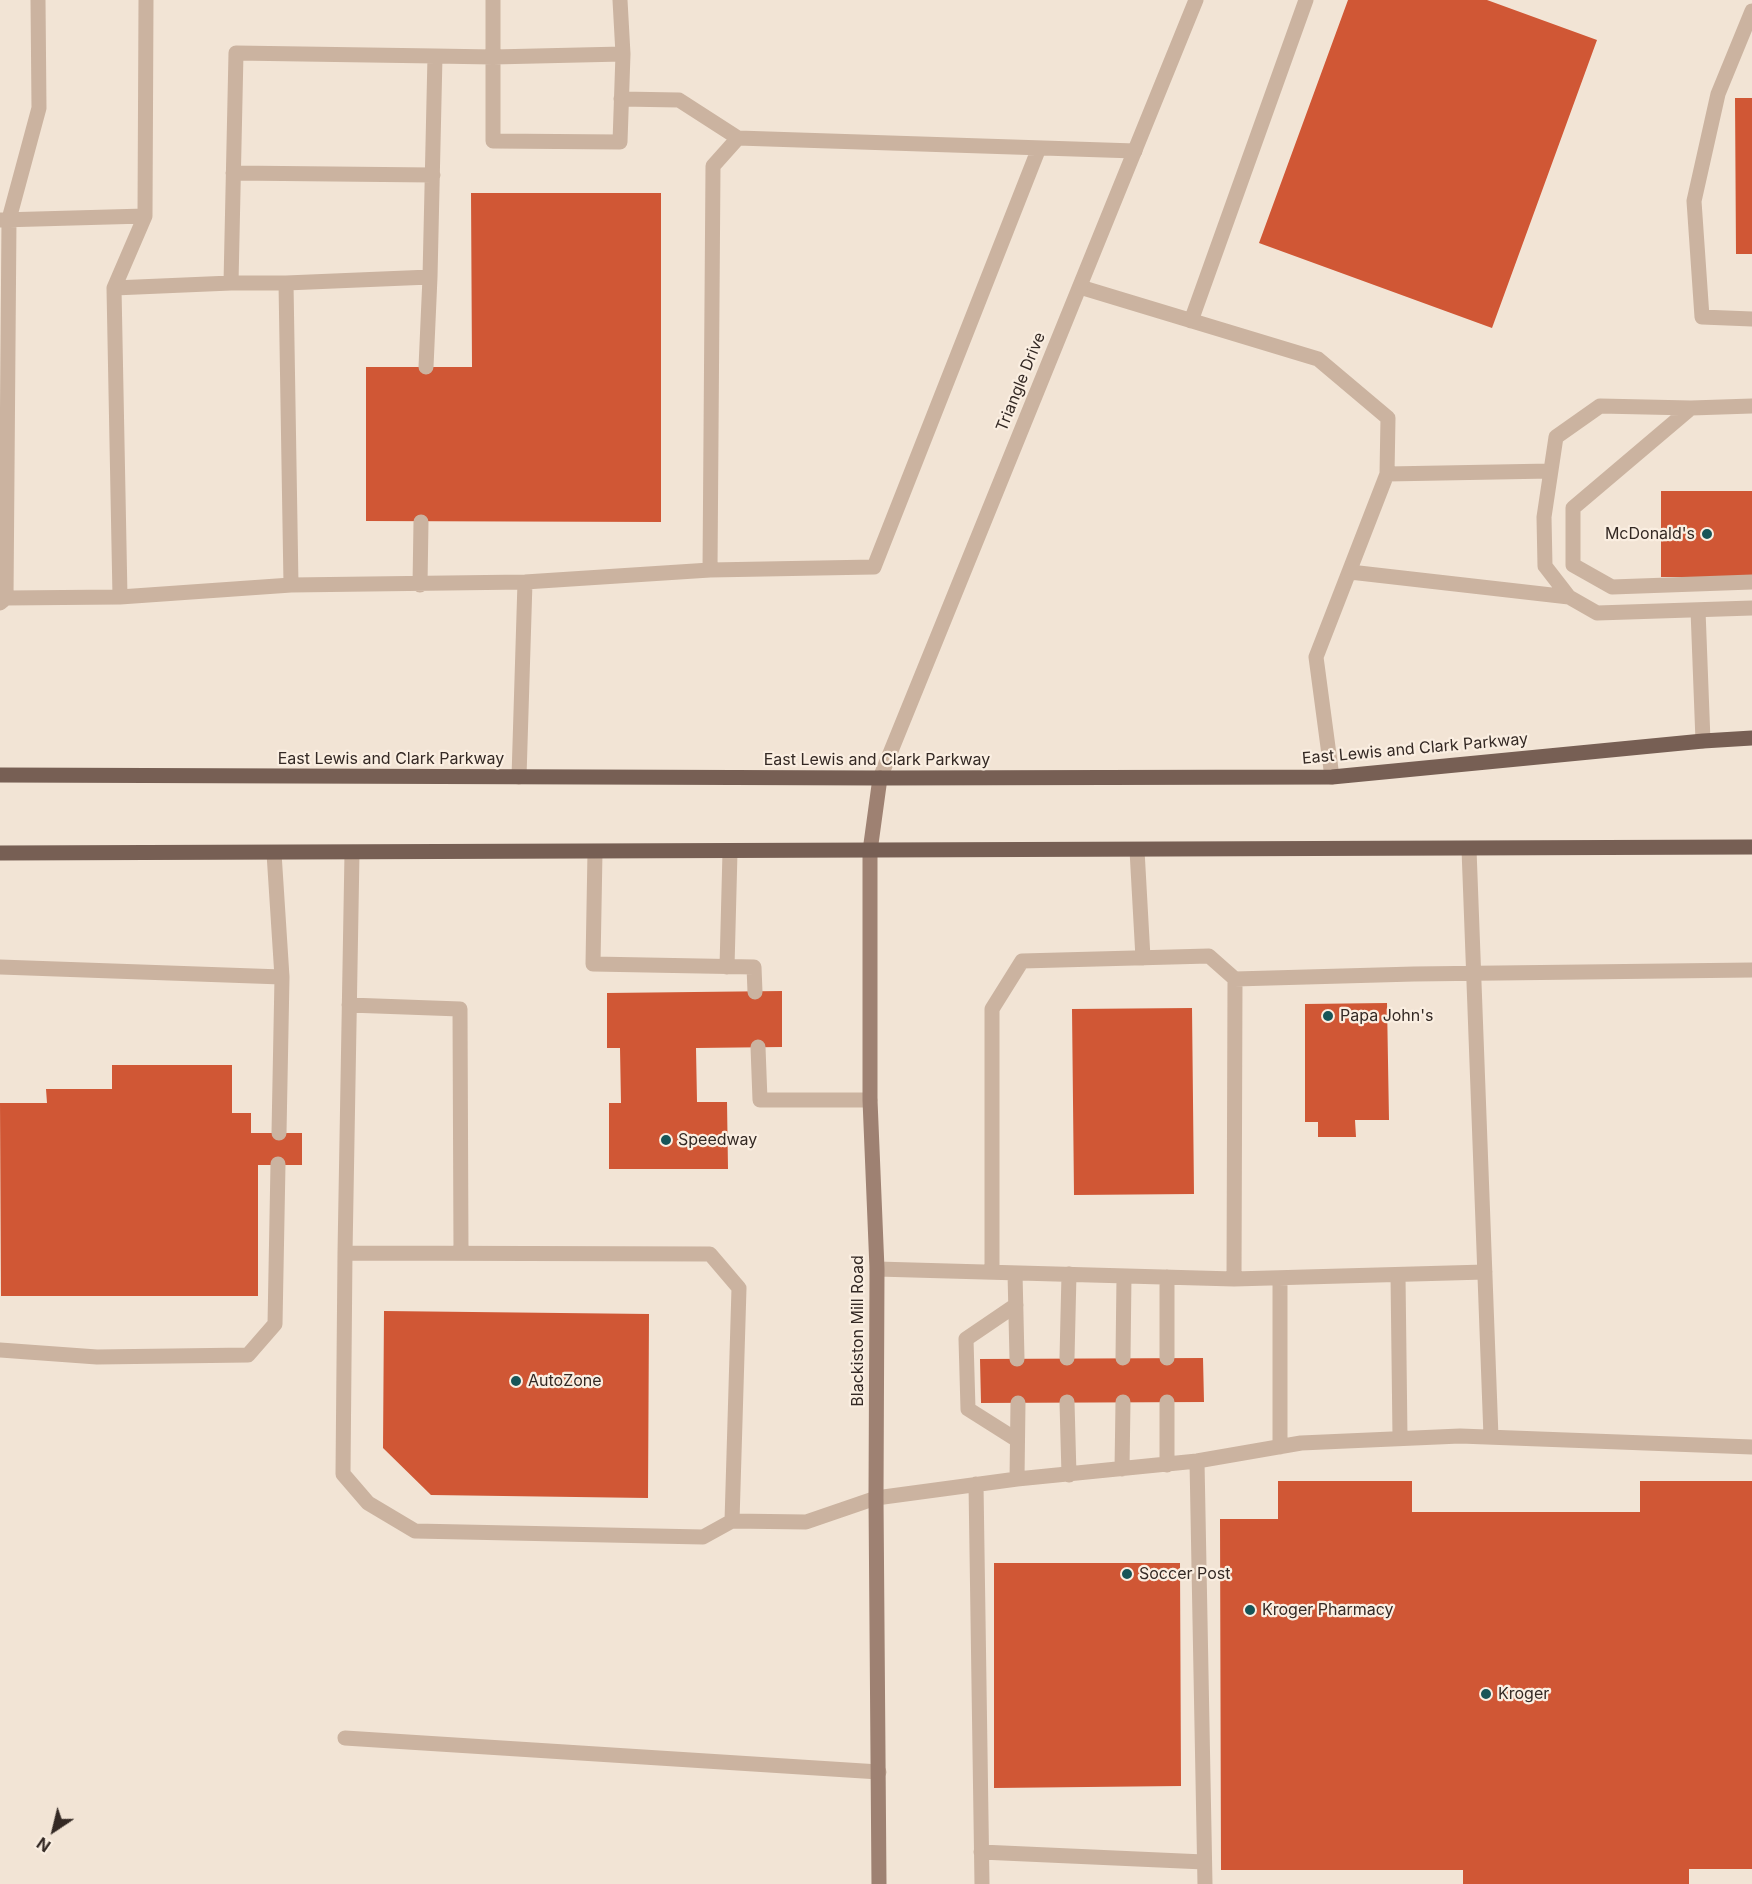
<!DOCTYPE html>
<html>
<head>
<meta charset="utf-8">
<style>
  body { margin:0 }
  #map { position:relative; width:1752px; height:1884px; overflow:hidden; background:#f2e4d5; font-family:Inter,sans-serif }
  canvas { display:block }
  .north { position:absolute; left:24px; top:1800px; width:60px; height:60px; -webkit-text-stroke:4px #faeee1; paint-order:stroke; rotate:215deg; font-size:16px; font-weight:700; line-height:24px; text-align:center; color:#342924 }
  .north::after { content:''; display:block; margin:auto; width:21px; height:27px; background:#342924; clip-path:polygon(50% 0,100% 100%,50% 72%,0 100%) }
</style>
</head>
<body>
<div id="map">
<canvas width="1752" height="1884"></canvas>
<div class="north">N</div>
</div>
<script>
const ctx = document.querySelector('canvas').getContext('2d');
ctx.lineJoin = 'round';
function fillPath(path, color) {
  ctx.fillStyle = color;
  ctx.fill(path, 'evenodd');
}
function toPath(rows) {
  const path = new Path2D();
  for (const r of rows) {
    path.moveTo(r[0], r[1]);
    for (let i = 2; i < r.length; i += 2) path.lineTo(r[i], r[i + 1]);
  }
  return path;
}
function stroke(path, color, width, dash) {
  ctx.strokeStyle = color;
  ctx.lineWidth = width;
  ctx.lineCap = dash ? 'butt' : 'round';
  ctx.setLineDash(dash || []);
  ctx.stroke(path);
}
function write(font, color, halo, rows, align = 'center') {
  ctx.font = font + ' Inter,sans-serif';
  ctx.lineWidth = 4.5;
  ctx.setLineDash([]);
  ctx.textBaseline = 'middle';
  ctx.strokeStyle = halo;
  ctx.fillStyle = color;
  for (const [text, x, y, turn = 0] of rows) {
    ctx.save();
    ctx.translate(x, y);
    ctx.rotate((+turn || 0) * Math.PI / 180);
    ctx.textAlign = isNaN(turn) ? turn : align;
    if (halo) ctx.strokeText(text, 0, 0);
    ctx.fillText(text, 0, 0);
    ctx.restore();
  }
}
const building = toPath([
  [1348,0,1487,0,1597,40,1492,328,1259,243],
  [1735,98,1752,98,1752,254,1736,254],
  [471,193,661,193,661,522,366,521,366,367,472,367],
  [1661,491,1752,491,1752,577,1661,577],
  [782,991,782,1047,696,1048,697,1102,727,1102,728,1169,609,1169,609,1103,621,1103,620,1048,607,1048,607,993],
  [1387,1003,1389,1120,1355,1120,1356,1137,1318,1137,1318,1122,1305,1122,1305,1004],
  [1192,1008,1194,1194,1074,1195,1072,1009],
  [112,1065,232,1065,232,1113,251,1113,251,1133,302,1133,302,1165,258,1165,258,1296,1,1296,0,1103,47,1103,46,1089,112,1089],
  [384,1311,649,1314,648,1498,431,1495,383,1448],
  [1203,1358,1204,1402,981,1403,980,1359],
  [1278,1481,1412,1481,1412,1512,1640,1512,1640,1481,1752,1481,1752,1869,1689,1869,1689,1884,1463,1884,1463,1870,1221,1870,1220,1519,1278,1519],
  [994,1563,1180,1563,1181,1786,994,1788]
]);
const service = toPath([
  [493,0,493,141,620,142,623,54],
  [1752,11,1718,94,1694,201,1702,317,1752,319],
  [435,56,493,57,623,54,620,0],
  [621,99,679,100,738,138],
  [233,173,433,175],
  [1,220,145,216],
  [231,283,236,53,435,56,430,277],
  [286,283,430,277,426,367],
  [1080,287,1318,359,1388,418,1387,474,1316,657,1332,777],
  [114,288,231,283,286,283,291,585],
  [1191,321,1306,0],
  [1752,406,1691,408,1600,406,1556,437,1544,517,1545,566,1569,597,1597,613,1752,608],
  [1691,408,1573,508,1573,565,1612,587,1752,582],
  [1387,474,1551,471],
  [710,570,713,166,738,138,1135,151],
  [1350,572,1569,597],
  [420,585,421,522],
  [120,597,291,585,525,582,710,570,874,567,1039,148],
  [6,598,9,219,39,108,38,0],
  [0,603,6,598,120,597,114,288,145,216,146,0],
  [1698,610,1703,741],
  [519,777,525,582],
  [1469,849,1491,1437],
  [1137,850,1143,958],
  [595,852,593,964,754,967,755,992],
  [274,853,282,977,279,1133],
  [352,853,345,1253,710,1254,739,1288,732,1521,806,1522,876,1498,1017,1479,1197,1461,1301,1443,1460,1436,1752,1447],
  [0,967,282,977],
  [727,967,730,852],
  [349,1005,460,1009,461,1253],
  [758,1047,760,1100,870,1100],
  [345,1253,343,1474,368,1503,415,1531,703,1537,732,1521],
  [877,1269,1234,1279,1235,979],
  [992,1272,992,1009,1022,961,1209,956,1235,979,1414,974,1752,970],
  [1015,1273,1017,1359],
  [1398,1275,1400,1438],
  [1280,1278,1280,1447],
  [1234,1279,1485,1272],
  [1016,1305,966,1339,968,1409,1017,1440],
  [0,1350,97,1357,248,1355,275,1324,278,1164],
  [1067,1358,1069,1274],
  [1123,1358,1124,1276],
  [1167,1358,1167,1277],
  [1067,1402,1069,1475],
  [1167,1402,1167,1465],
  [1197,1461,1205,1884],
  [1122,1469,1123,1402],
  [1017,1479,1018,1403],
  [976,1484,982,1884],
  [345,1738,879,1772],
  [981,1852,1204,1862]
]);
const minor = toPath([
  [880,778,1196,0]
]);
const secondary = toPath([
  [879,1884,876,1498,877,1269,870,1100,870,851,880,778]
]);
const primary = toPath([
  [0,775,880,778,1332,777,1703,741,1752,738],
  [0,853,1752,847]
]);
const markers = [
  [1707,534,6,"#175558"],
  [1328,1016,6,"#175558"],
  [666,1140,6,"#175558"],
  [516,1381,6,"#175558"],
  [1127,1574,6,"#175558"],
  [1250,1610,6,"#175558"],
  [1486,1694,6,"#175558"]
];
const streetNames = [
  ["Triangle Drive",1021,382,-68],
  ["East Lewis and Clark Parkway",1415,749,-5],
  ["East Lewis and Clark Parkway",391,759],
  ["East Lewis and Clark Parkway",877,760],
  ["Blackiston Mill Road",858,1331,-90]
];
const poiNames = [
  ["McDonald's",1695,534,"right"],
  ["Papa John's",1340,1016],
  ["Speedway",678,1140],
  ["AutoZone",528,1381],
  ["Soccer Post",1139,1574],
  ["Kroger Pharmacy",1262,1610],
  ["Kroger",1498,1694]
];
fillPath(building, '#d05735');
stroke(service, '#cbb3a0', 15);
stroke(minor, '#cbb3a0', 15);
stroke(secondary, '#9e8172', 15);
stroke(primary, '#775f54', 15);
for (const [x, y, r, color] of markers) {
  const dot = new Path2D();
  dot.arc(x, y, r, 0, 2 * Math.PI);
  ctx.fillStyle = color;
  ctx.fill(dot);
  stroke(dot, '#faeee1', 2);
}
write('16px', '#342924', '#faeee1', streetNames);
write('16px', '#342924', '#faeee1', poiNames, 'left');
</script>
</body>
</html>
